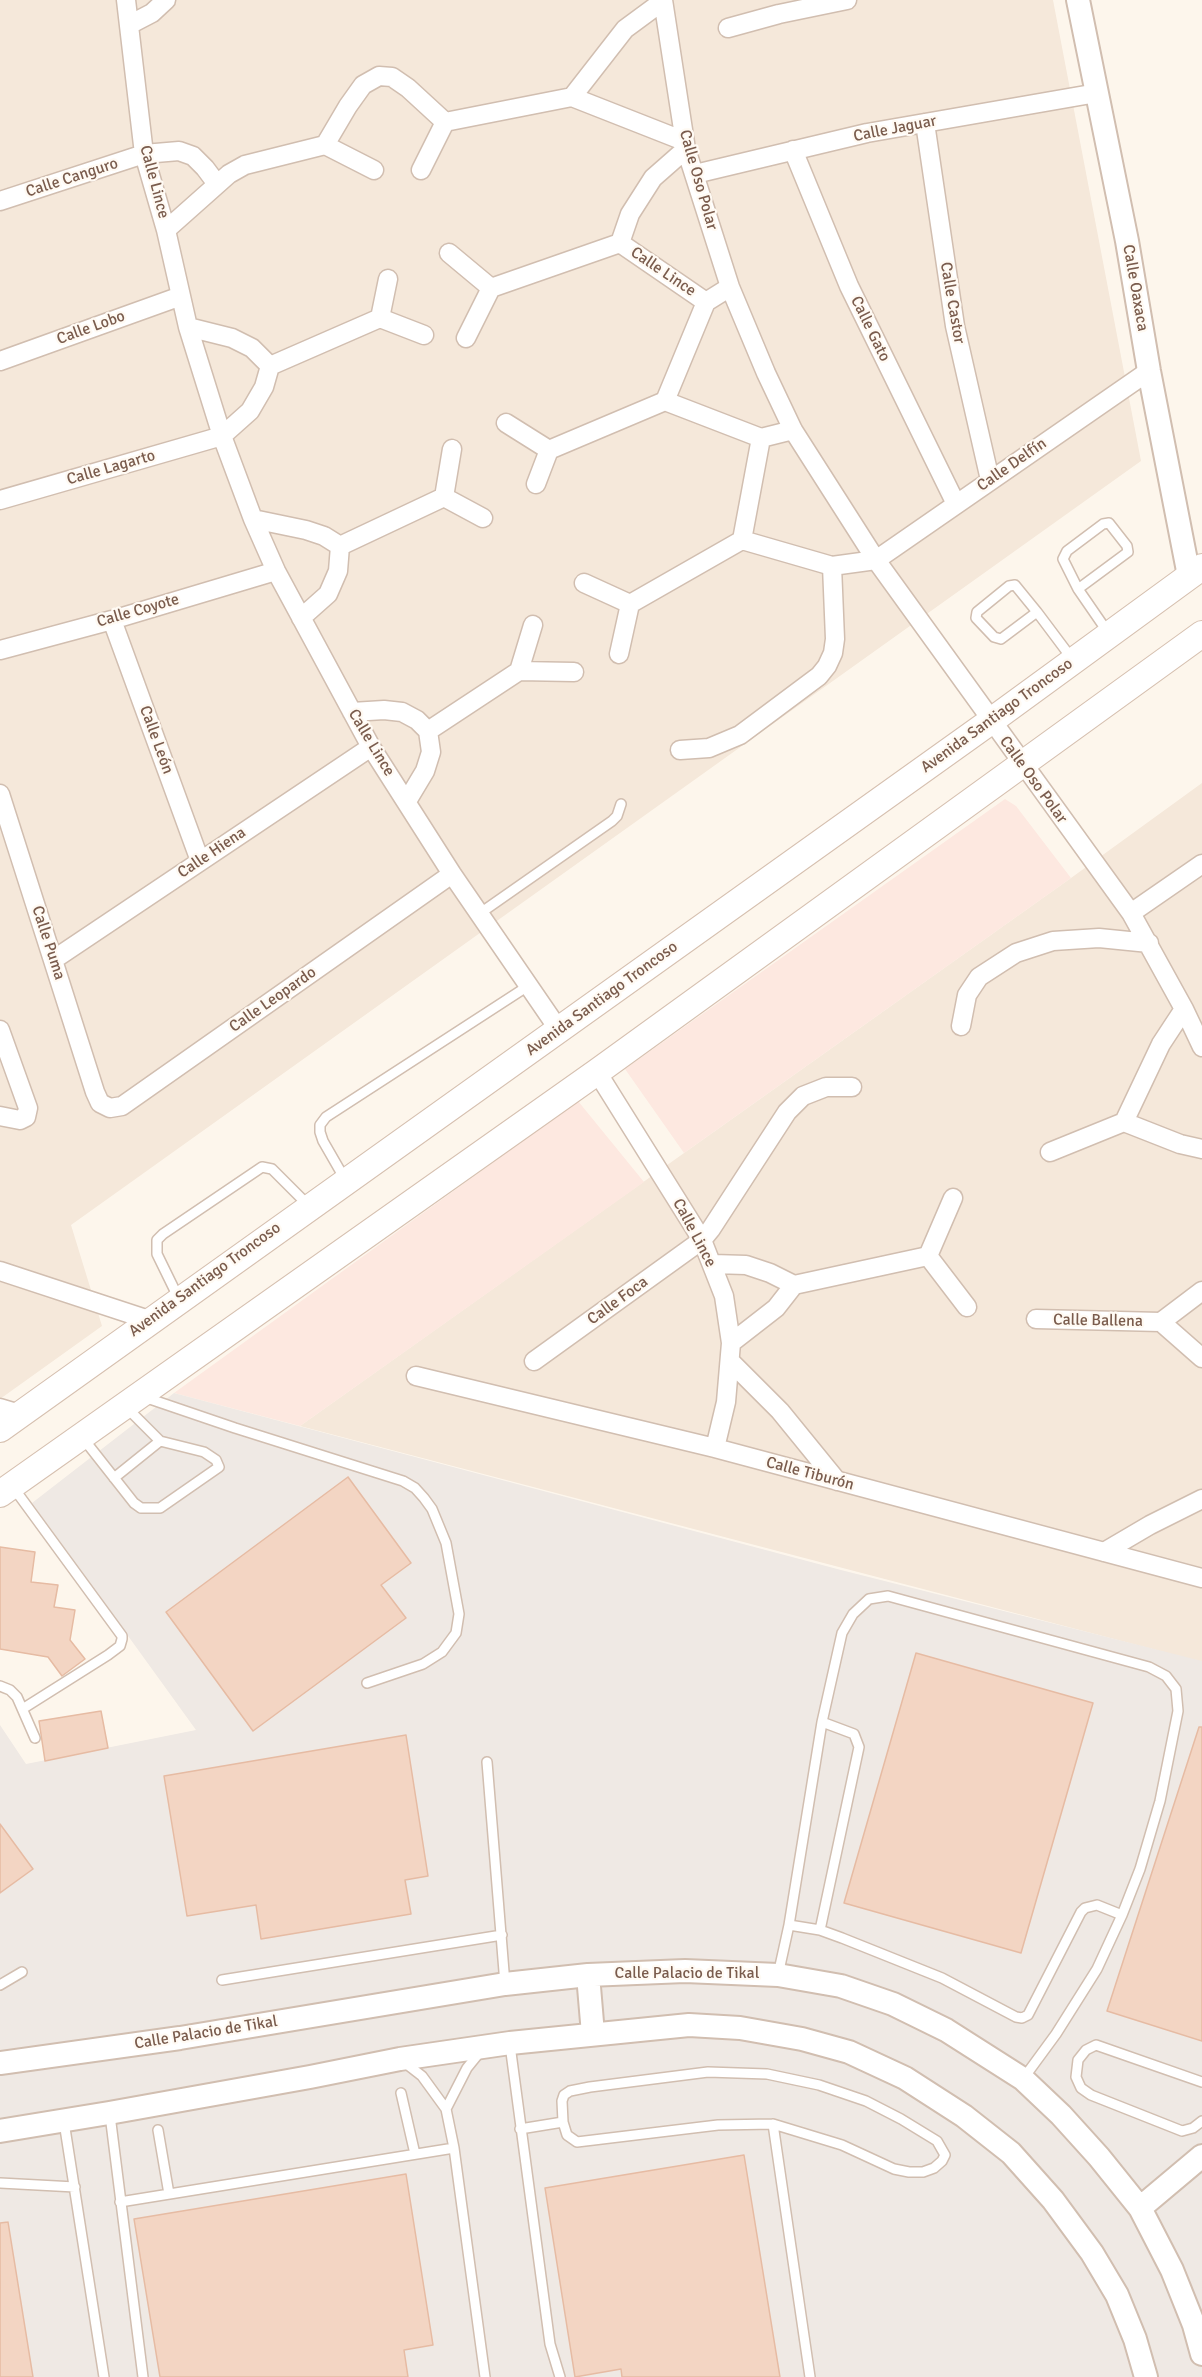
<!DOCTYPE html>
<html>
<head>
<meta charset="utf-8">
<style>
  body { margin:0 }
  canvas { display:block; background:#fdf6ec }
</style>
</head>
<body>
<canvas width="1202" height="2377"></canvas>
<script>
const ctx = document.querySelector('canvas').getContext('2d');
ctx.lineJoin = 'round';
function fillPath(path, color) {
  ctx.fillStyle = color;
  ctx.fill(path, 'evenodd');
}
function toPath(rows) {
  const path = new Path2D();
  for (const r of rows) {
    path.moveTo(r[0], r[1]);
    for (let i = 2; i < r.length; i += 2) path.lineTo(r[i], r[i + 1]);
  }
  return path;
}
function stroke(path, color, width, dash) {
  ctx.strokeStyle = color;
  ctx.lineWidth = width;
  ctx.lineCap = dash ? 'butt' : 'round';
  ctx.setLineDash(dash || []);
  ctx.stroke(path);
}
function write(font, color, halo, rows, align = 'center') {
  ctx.font = font + ' Signika,sans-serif';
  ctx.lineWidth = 4.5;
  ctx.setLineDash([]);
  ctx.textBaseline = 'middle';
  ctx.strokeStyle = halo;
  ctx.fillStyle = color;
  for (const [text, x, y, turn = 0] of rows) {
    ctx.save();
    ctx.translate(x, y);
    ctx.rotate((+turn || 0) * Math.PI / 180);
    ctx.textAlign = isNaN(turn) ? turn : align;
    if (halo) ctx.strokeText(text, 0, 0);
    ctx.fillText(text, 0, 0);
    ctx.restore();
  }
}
const residential = toPath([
  [0,0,1053,0,1141,461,71,1225,102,1326,0,1399],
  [1202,783,1202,1662,300,1426,1071,878]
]);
const commercial = toPath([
  [1005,799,1016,806,1071,878,684,1153,625,1069],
  [578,1101,644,1182,300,1426,174,1393]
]);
const industrial = toPath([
  [174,1393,841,1570,1202,1661,1202,2377,0,2377,0,1725,26,1764,196,1730,32,1503]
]);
const building = toPath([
  [348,1477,411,1563,381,1585,406,1618,253,1731,166,1612,348,1477],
  [0,1547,35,1552,31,1582,58,1585,54,1607,75,1610,70,1640,85,1659,62,1676,48,1657,0,1649,0,1547],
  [916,1653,1093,1703,1021,1953,844,1903,916,1653],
  [101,1711,108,1748,45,1761,39,1721,101,1711],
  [1199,1727,1202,1727,1202,2041,1107,2011,1199,1727],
  [406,1735,428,1876,405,1880,411,1914,261,1939,256,1905,187,1916,164,1776,406,1735],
  [0,1824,33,1869,0,1893,0,1824],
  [744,2155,780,2377,622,2377,621,2369,575,2377,545,2188,744,2155],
  [406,2174,433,2345,404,2350,408,2377,160,2377,134,2219,406,2174],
  [8,2222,33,2377,0,2377,0,2223,8,2222]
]);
const service = toPath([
  [1078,589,1128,552,1127,546,1109,523,1103,524,1067,551,1063,559,1078,589,1109,634],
  [1037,612,1001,639,994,637,976,618,977,612,1009,586,1015,585,1037,612,1073,660],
  [479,914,612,821,617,816,621,804],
  [346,1181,323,1141,320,1132,320,1125,326,1117,528,986],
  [179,1299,157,1254,157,1240,163,1234,262,1167,272,1169,309,1206],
  [144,1397,235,1428,403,1481,415,1488,424,1498,432,1509,446,1543,459,1614,456,1633,442,1652,423,1664,367,1683],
  [82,1437,134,1503,141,1508,160,1508,219,1467,216,1460,204,1452,160,1441,126,1407],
  [114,1478,160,1441],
  [13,1487,122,1636,122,1639,120,1646,108,1655,24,1708],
  [0,1686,10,1690,17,1697,35,1738],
  [487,1762,505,1984],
  [789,1925,820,1930,842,1938,942,1978,1016,2017,1022,2018,1028,2015,1081,1912,1085,1908,1097,1905,1122,1915],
  [820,1930,859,1747,854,1734,822,1722],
  [778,1975,789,1925,822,1722,842,1633,853,1614,869,1599,888,1596,1149,1667,1166,1676,1176,1689,1178,1711,1160,1801,1140,1869,1122,1915,1097,1969,1056,2034,1023,2079],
  [222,1980,502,1935],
  [0,1985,22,1972],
  [510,2045,550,2344,560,2377],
  [404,2062,422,2076,446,2109,454,2148],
  [708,2072,767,2074,819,2085,866,2101,901,2119,937,2141,945,2155,942,2161,934,2168,923,2172,909,2172,894,2169,842,2145,773,2124,718,2125,577,2142,567,2135,563,2122,562,2101,564,2095,570,2091,590,2087,708,2072],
  [1202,2082,1096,2045,1086,2050,1078,2060,1076,2077,1081,2088,1091,2095,1182,2131,1193,2128,1202,2121],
  [401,2093,415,2154],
  [446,2109,467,2068,480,2052],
  [110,2115,143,2377],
  [64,2122,104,2377],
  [773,2124,810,2377],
  [520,2129,563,2122],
  [158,2130,169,2194],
  [0,2183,75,2187],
  [120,2202,454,2148,485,2377]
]);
const minor = toPath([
  [126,0,144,154,166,230,188,327,222,436,253,519,276,571,371,747,452,874,559,1030],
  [663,0,686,149,730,287,766,373,793,430,876,560,1131,913,1184,1009,1202,1047],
  [129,25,152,13,166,0],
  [728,28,779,14,847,0],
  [572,97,625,29,663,1],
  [445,122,572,97,684,141],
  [925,123,955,326,990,480],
  [325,145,348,106,363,85,379,76,392,77,408,88,445,122],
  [793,150,849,286,956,504],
  [421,170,445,122],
  [695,174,867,133,1097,93],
  [0,201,144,154,179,151,193,156,205,168,217,184],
  [166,230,229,174,245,165,325,145,374,170],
  [620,243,630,214,653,178,686,149],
  [620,243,706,302],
  [449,253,491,288],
  [380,318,388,279],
  [188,327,232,338,252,348,270,366],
  [466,338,491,288,620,243],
  [0,361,181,296],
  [270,366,380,318,424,335],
  [665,401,706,302,730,287],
  [506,423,549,450],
  [761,438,742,540,832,566,876,560,1149,371],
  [536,484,549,450,665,401,761,438,793,430],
  [444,497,452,449],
  [444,497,483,518],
  [0,500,222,436,250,411,264,387,270,366],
  [253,519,306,530,324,536,340,546],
  [340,546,444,497],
  [584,583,630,604,619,654],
  [630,604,742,540],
  [301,618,328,594,338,571,340,546],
  [112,620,200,861],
  [533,625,519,671,574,672],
  [0,650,112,620,276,571],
  [352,712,384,710,402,712,417,720,428,731,431,752,425,771,407,801],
  [428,731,519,671],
  [680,750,709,748,740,735,819,676,827,666,833,653,835,639,832,566],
  [0,794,95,1092,100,1103,110,1108,122,1106,452,874],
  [1131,913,1202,864],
  [53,960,371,747],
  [961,1026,967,995,979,977,1016,953,1053,941,1099,938,1149,943],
  [0,1030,28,1108,26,1117,20,1120,0,1116],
  [597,1072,702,1240,724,1296,731,1343,726,1402,715,1448],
  [1124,1122,1161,1044,1184,1009],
  [1050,1152,1124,1122,1180,1144,1202,1149],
  [928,1256,967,1307],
  [713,1264,746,1265,770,1273,794,1285,928,1256,953,1198],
  [0,1271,149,1320],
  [1036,1319,1161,1322,1202,1291],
  [1161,1322,1202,1358],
  [731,1343,776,1308,794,1285],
  [534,1361,702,1240,711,1229,787,1112,803,1096,826,1087,852,1087],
  [730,1361,780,1411,837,1481],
  [416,1376,715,1448,1202,1578],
  [0,1408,20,1414],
  [1104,1552,1150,1525,1202,1499]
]);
const tertiary = toPath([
  [1078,0,1127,241,1149,371,1189,576],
  [588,1975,593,2034],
  [0,2063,180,2038,505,1984,588,1975,685,1971,778,1975,841,1986,893,2004,946,2030,1023,2079,1061,2115,1099,2157,1140,2208,1172,2270,1194,2325,1202,2354],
  [0,2131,109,2113,310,2077,400,2059,510,2043,689,2025,740,2028,802,2039,849,2052,905,2078,964,2116,1011,2153,1053,2200,1092,2253,1117,2295,1135,2339,1146,2377],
  [1140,2208,1202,2156]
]);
const secondary = toPath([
  [0,1429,991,721,1202,567],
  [0,1494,597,1072,1202,634]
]);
const streetNames = [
  ["Calle Jaguar",895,129,-11],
  ["Calle Canguro",72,178,-18],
  ["Calle Oso Polar",698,180,74],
  ["Calle Lince",154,182,75],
  ["Calle Lince",663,272,34],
  ["Calle Oaxaca",1135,288,80],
  ["Calle Castor",952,303,80],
  ["Calle Lobo",91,328,-20],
  ["Calle Gato",870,329,64],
  ["Calle Delfín",1012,465,-35],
  ["Calle Lagarto",111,468,-16],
  ["Calle Coyote",138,611,-16],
  ["Avenida Santiago Troncoso",997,716,-36],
  ["Calle León",156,740,70],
  ["Calle Lince",371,743,59],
  ["Calle Oso Polar",1033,780,54],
  ["Calle Hiena",212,853,-34],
  ["Calle Puma",48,943,72],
  ["Avenida Santiago Troncoso",602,999,-36],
  ["Calle Leopardo",273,1000,-35],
  ["Calle Lince",694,1233,62],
  ["Avenida Santiago Troncoso",205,1280,-36],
  ["Calle Foca",618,1301,-36],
  ["Calle Ballena",1098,1321,1],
  ["Calle Tiburón",810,1474,15],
  ["Calle Palacio de Tikal",687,1974],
  ["Calle Palacio de Tikal",206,2033,-9]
];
fillPath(residential, '#f5e8da');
fillPath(commercial, '#fde8e0');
fillPath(industrial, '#efe9e4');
fillPath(building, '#f3d5c3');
stroke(building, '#e6bba3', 1.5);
stroke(service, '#d1beb0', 12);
stroke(minor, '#d1beb0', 21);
stroke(tertiary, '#d1beb0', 26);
stroke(secondary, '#d6c0b0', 28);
stroke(service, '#fff', 9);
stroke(minor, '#fff', 18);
stroke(tertiary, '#fff', 22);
stroke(secondary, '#fff', 26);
write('16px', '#7a5c4d', '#fffaf3', streetNames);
</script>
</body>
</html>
